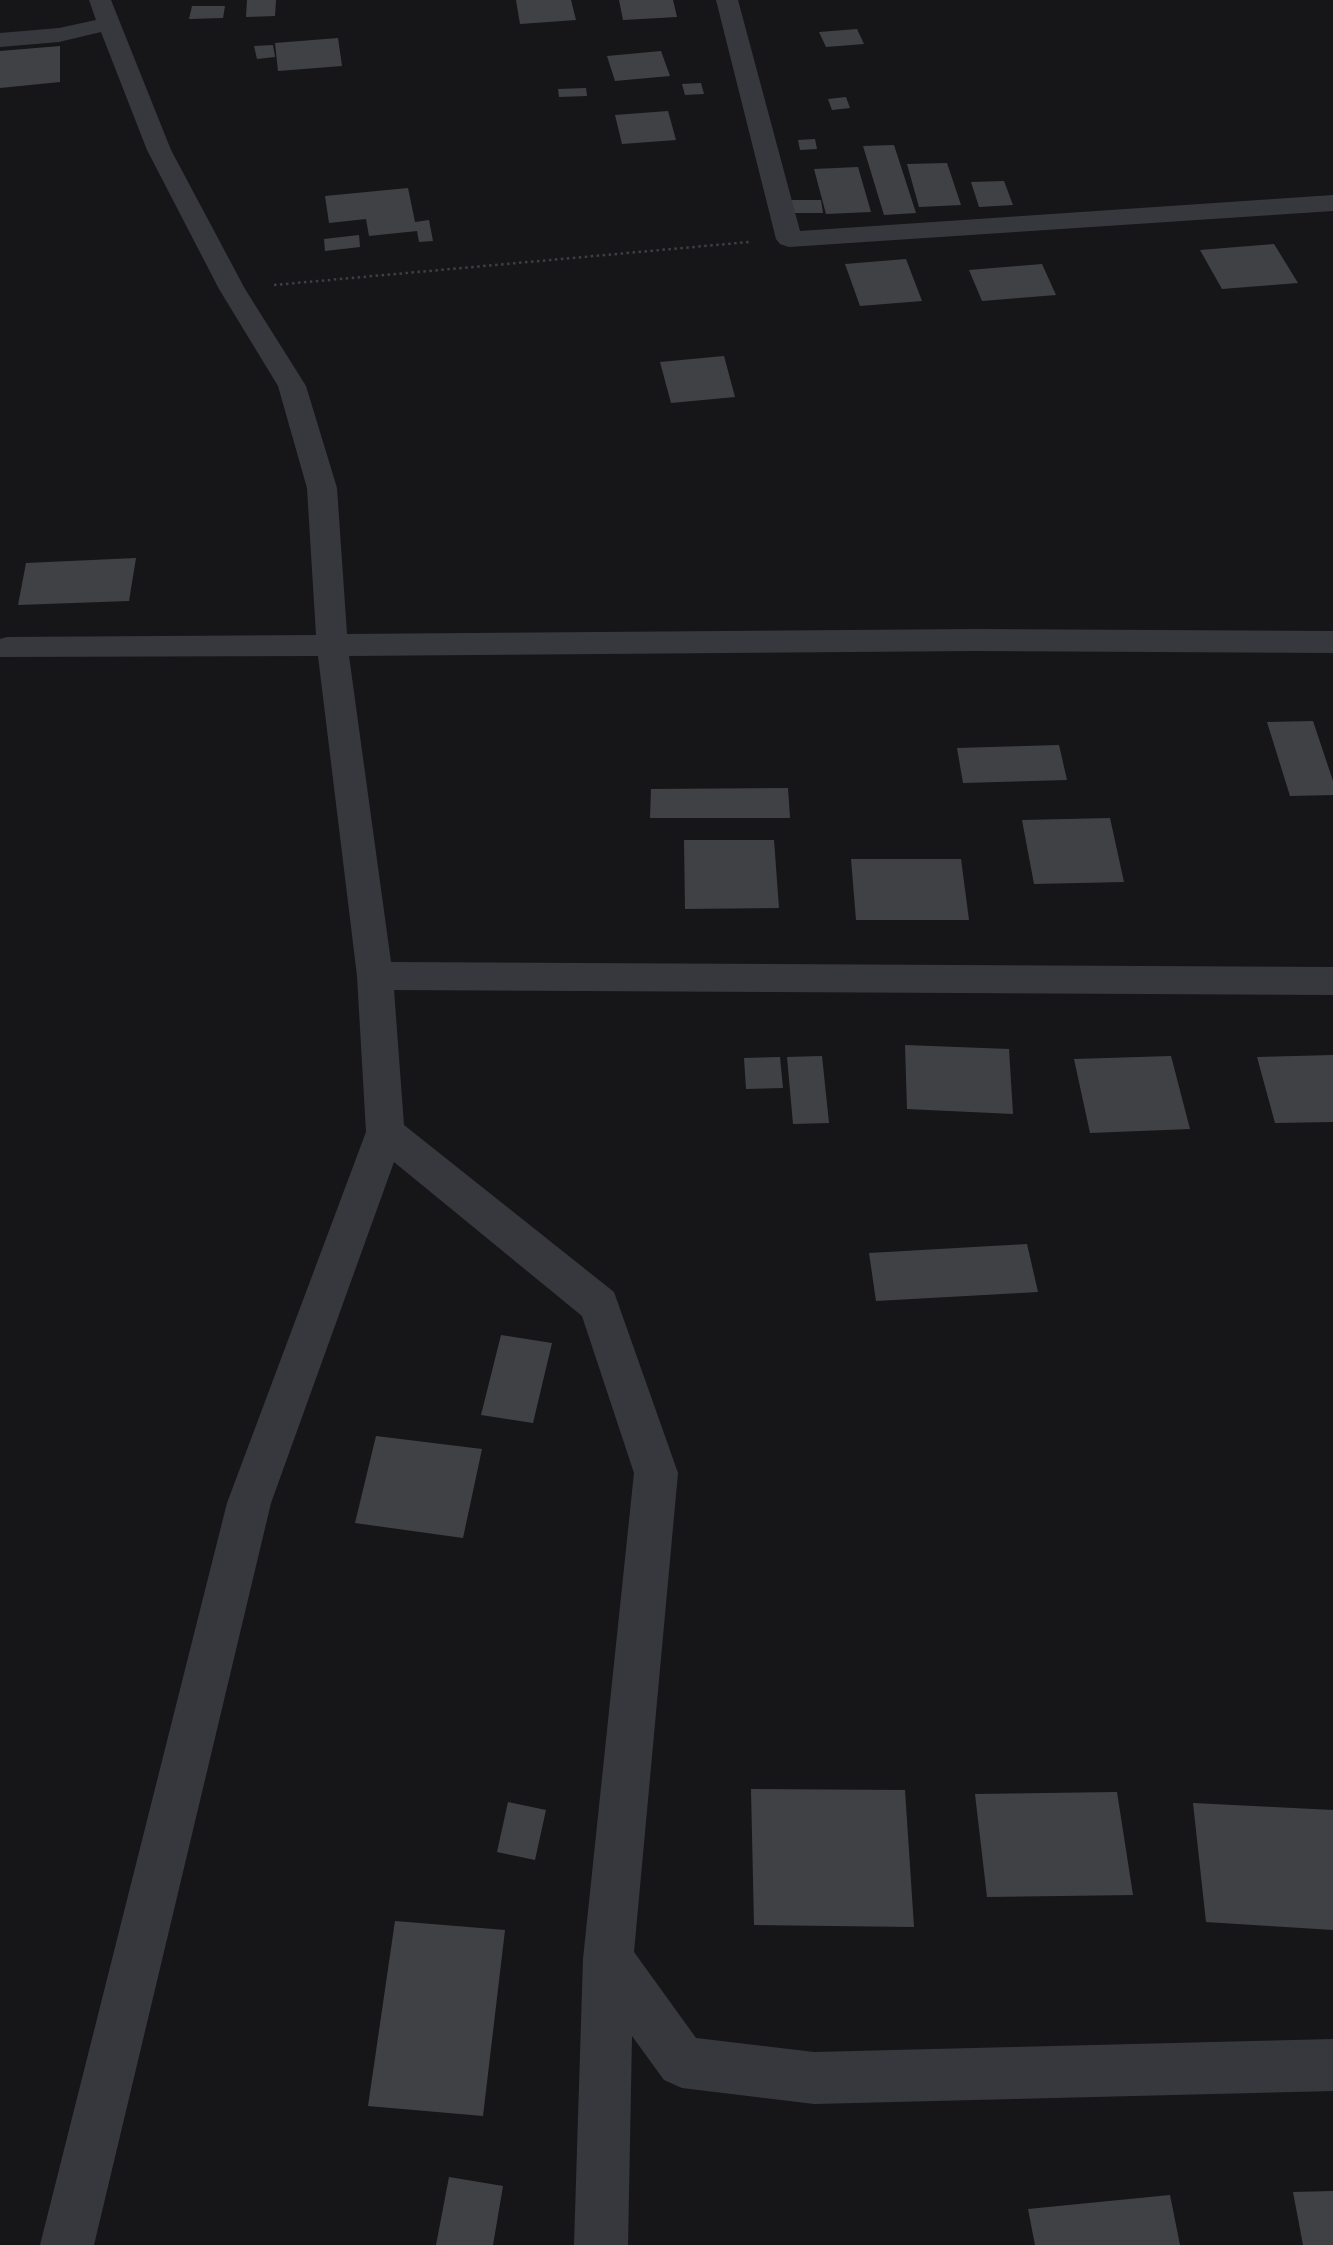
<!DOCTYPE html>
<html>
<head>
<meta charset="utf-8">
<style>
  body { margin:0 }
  canvas { display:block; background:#161618 }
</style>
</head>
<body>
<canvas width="1333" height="2245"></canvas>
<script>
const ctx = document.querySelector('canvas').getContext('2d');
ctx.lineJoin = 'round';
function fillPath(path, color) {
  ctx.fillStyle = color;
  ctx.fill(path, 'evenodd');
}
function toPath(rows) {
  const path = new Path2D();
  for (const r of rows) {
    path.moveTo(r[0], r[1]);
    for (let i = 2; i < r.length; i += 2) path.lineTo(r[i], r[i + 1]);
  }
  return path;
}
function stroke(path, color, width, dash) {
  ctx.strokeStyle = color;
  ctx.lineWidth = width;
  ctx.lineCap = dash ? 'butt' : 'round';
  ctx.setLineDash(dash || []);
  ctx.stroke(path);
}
const building = toPath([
  [247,0,276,0,275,16,246,17],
  [516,0,571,0,576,20,520,24],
  [619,0,673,0,677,17,623,20],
  [192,6,225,6,223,18,189,19],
  [857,29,864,44,826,47,819,32],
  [338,38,342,66,278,71,275,43],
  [273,45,275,57,257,59,254,46],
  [60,46,60,82,0,88,0,51],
  [661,51,670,76,615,81,607,56],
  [701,83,704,94,685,95,682,84],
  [586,88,587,96,559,97,558,89],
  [846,97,850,108,832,110,828,99],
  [668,111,676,140,622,144,615,115],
  [815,139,817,149,800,150,798,140],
  [894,145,916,213,884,215,863,146],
  [947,163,961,205,919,207,907,164],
  [858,167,871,212,826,214,814,169],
  [1004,181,1013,205,979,207,971,182],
  [408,188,415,222,429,220,433,241,419,242,417,231,369,236,366,219,329,223,325,196],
  [790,200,821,200,823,213,792,213],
  [359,235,360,247,325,251,324,239],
  [1274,244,1298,283,1222,289,1200,250],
  [906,259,922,301,860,306,845,264],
  [1042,264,1056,295,982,301,969,270],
  [724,356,735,397,671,403,660,362],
  [136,558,129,601,18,605,26,563],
  [1313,721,1333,781,1333,795,1290,796,1267,722],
  [1059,745,1067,780,963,783,957,748],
  [788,788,790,818,650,818,651,789],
  [1110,818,1124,882,1034,884,1022,820],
  [684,840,774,840,779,908,685,909],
  [851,859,961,859,969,920,856,920],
  [905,1045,1009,1049,1013,1114,907,1109],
  [1333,1055,1333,1122,1275,1123,1257,1057],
  [822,1056,829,1123,793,1124,787,1057],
  [1171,1056,1190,1129,1090,1133,1074,1059],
  [780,1057,783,1088,746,1089,744,1058],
  [1027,1244,1038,1292,876,1301,869,1253],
  [501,1335,552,1343,533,1423,481,1415],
  [376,1436,482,1449,463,1538,355,1523],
  [751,1789,905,1790,914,1927,754,1925],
  [1117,1792,1133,1895,987,1897,975,1794],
  [508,1802,546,1810,535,1860,497,1852],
  [1193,1803,1333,1810,1333,1930,1206,1922],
  [395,1921,505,1930,483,2116,368,2106],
  [449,2177,503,2186,493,2245,436,2245],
  [1333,2191,1333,2245,1303,2245,1293,2192],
  [1170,2195,1180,2245,1035,2245,1028,2209]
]);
const path = toPath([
  [274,285,749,242]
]);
const minor = toPath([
  [89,0,111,0,171,150,245,289,306,386,337,488,347,634,975,629,1333,631,1333,653,975,651,349,656,391,962,1333,967,1333,995,394,990,404,1125,614,1292,678,1473,634,1952,696,2038,814,2052,1333,2039,1333,2091,814,2104,682,2088,664,2080,632,2036,628,2245,574,2245,583,1959,634,1473,582,1316,394,1162,271,1503,94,2245,40,2245,227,1503,366,1132,357,976,318,656,0,657,0,639,7,637,316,635,307,488,278,386,219,289,147,150,101,32,59,42,0,47,0,33,59,28,96,20,89,0],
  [716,0,738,0,800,231,1333,195,1333,211,789,247,780,244,776,239,716,0]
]);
fillPath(building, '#404145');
stroke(path, '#3d3f44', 2.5, [2.5, 3.5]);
fillPath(minor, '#37383d');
</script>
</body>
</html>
